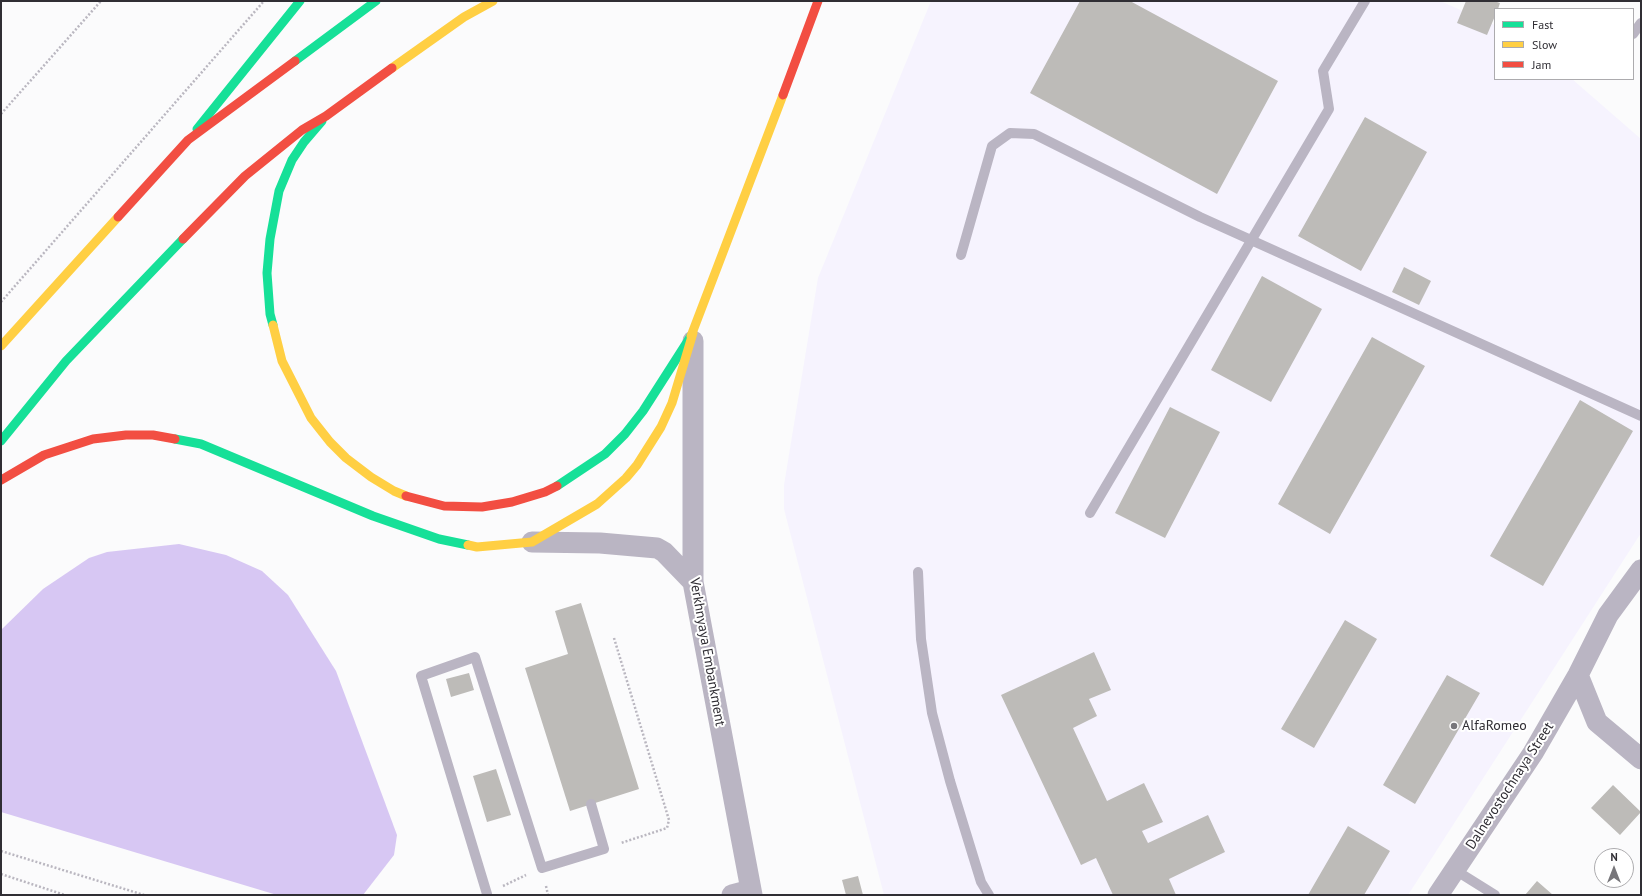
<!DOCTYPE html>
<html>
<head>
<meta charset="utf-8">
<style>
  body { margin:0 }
  #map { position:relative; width:1642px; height:896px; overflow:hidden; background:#fbfbfc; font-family:"PT Sans",sans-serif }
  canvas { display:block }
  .frame { position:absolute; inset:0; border:2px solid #302e34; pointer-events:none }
  .legend { position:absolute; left:1494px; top:8px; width:140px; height:72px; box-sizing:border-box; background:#fff; border:1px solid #acabae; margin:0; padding:5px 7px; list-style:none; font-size:12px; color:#302e34 }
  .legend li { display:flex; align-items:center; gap:8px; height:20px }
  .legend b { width:20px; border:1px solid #acabae }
  .north { position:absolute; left:1594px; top:848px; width:40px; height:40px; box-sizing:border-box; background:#fff; border:1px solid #acabae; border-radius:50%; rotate:0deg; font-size:11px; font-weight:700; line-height:16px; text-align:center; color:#302e34 }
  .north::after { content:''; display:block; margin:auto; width:14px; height:18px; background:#77767a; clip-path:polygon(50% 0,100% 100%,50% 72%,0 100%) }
</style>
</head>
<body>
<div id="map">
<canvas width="1642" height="896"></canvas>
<div class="frame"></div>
<ul class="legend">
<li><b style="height:5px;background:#16e098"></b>Fast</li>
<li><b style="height:5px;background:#ffcf43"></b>Slow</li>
<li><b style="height:5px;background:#f24e42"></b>Jam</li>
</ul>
<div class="north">N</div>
</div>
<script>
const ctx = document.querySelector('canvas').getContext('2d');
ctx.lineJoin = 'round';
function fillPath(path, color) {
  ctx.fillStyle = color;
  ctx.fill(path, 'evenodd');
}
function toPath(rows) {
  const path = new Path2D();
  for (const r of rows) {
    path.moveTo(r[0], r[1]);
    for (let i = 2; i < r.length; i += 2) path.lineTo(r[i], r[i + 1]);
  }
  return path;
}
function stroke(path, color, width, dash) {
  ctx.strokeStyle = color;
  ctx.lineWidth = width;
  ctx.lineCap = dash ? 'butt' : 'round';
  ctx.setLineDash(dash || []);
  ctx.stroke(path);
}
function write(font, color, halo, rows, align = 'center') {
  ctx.font = font + ' "PT Sans",sans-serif';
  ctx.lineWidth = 4;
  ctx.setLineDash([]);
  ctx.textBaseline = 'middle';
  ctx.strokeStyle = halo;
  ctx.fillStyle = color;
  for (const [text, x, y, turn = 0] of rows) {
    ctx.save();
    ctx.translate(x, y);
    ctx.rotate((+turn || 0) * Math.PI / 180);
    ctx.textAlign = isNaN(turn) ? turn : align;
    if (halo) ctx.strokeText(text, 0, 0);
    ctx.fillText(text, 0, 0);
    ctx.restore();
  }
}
const built = toPath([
  [931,1,1440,1,1495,25,1495,79,1572,79,1641,139,1641,533,1408,895,884,895,784,509,784,485,818,278]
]);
const water = toPath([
  [179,544,226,555,262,571,288,595,336,671,397,835,394,855,363,895,277,895,1,812,1,630,43,589,89,558,107,552]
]);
const building = toPath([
  [1080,1,1130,1,1278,81,1217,194,1030,93],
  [1466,1,1494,1,1500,3,1498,9,1495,9,1495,16,1487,35,1457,23],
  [1365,117,1427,152,1361,271,1298,236],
  [1404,267,1431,281,1419,305,1392,292],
  [1262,276,1322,309,1271,402,1211,370],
  [1372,337,1425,366,1330,534,1278,504],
  [1580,400,1633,431,1543,586,1490,556],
  [1170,407,1220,432,1165,538,1115,513],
  [581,603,639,789,570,811,525,668,568,654,555,611],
  [1345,620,1377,639,1314,748,1281,729],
  [1094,652,1111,690,1089,699,1097,716,1073,728,1107,801,1144,783,1163,822,1142,831,1148,843,1208,815,1225,852,1169,879,1176,895,1113,895,1096,858,1081,865,1001,695],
  [469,673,474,690,451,697,446,679],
  [1447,675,1480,693,1415,804,1383,785],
  [496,769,511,815,487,822,473,776],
  [1613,785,1641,812,1620,835,1591,808],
  [1348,826,1390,851,1364,895,1308,895],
  [858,876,863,895,846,895,842,880],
  [1537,881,1553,895,1525,895]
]);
const path = toPath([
  [1,114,101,1],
  [1,302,264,1],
  [614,638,669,820,667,828,621,843],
  [1,851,144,895],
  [1,874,65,895],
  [503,886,526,875],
  [546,886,548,895]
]);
const lane = toPath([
  [1633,34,1641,23],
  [961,255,992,146,1010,133,1034,134,1200,217,1641,416],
  [1090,513,1329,109,1323,71,1365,1],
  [918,572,921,639,932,713,950,781,981,882,989,895],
  [1455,870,1495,895],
  [487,894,421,676,475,657,542,868,604,849,591,804]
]);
const street = toPath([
  [693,341,693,582,752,895],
  [532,542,600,543,657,548,664,552,693,582],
  [1578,675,1597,722,1641,759],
  [732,895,751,890],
  [1438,895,1533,753,1578,675,1608,615,1641,570]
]);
const fast = toPath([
  [295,61,376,1],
  [197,129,300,1],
  [273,325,270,314,267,273,270,239,279,191,292,160,304,142,322,121],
  [175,439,201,444,373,516,439,539,468,545],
  [1,441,66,361,183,239],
  [557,486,605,454,625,434,643,411,691,336]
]);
const slow = toPath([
  [392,68,464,17,493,1],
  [273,325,282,361,311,418,330,442,346,458,371,477,394,491,406,496],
  [691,336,783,95],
  [1,346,118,217],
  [468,545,477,547,532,542,597,504,626,478,637,465,661,427,672,403,693,333]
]);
const jam = toPath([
  [783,95,818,1],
  [118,217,188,140,295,61],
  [183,239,245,176,302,130,326,116,392,68],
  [1,480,44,455,93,439,126,435,153,435,175,439],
  [406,496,444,506,482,507,512,502,545,492,557,486]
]);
const markers = [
  [1454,726,4,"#77767a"]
];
const streetNames = [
  ["Verkhnyaya Embankment",707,652,80],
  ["Dalnevostochnaya Street",1510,786,-57]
];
const poiNames = [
  ["AlfaRomeo",1462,726]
];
fillPath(built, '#f6f3fe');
fillPath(water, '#d7c7f3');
fillPath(building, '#bdbbb8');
stroke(path, '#bab7c0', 2.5, [2, 2]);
stroke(lane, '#bab5c3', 10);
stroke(street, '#bab5c3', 21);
stroke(fast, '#16e098', 9);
stroke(slow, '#ffcf43', 9);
stroke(jam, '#f24e42', 9);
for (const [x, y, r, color] of markers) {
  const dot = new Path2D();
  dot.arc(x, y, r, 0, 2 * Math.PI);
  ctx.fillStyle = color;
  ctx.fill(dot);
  stroke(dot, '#fff', 1.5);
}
write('14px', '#302e34', '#fff', streetNames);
write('14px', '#302e34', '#fff', poiNames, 'left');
</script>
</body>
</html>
